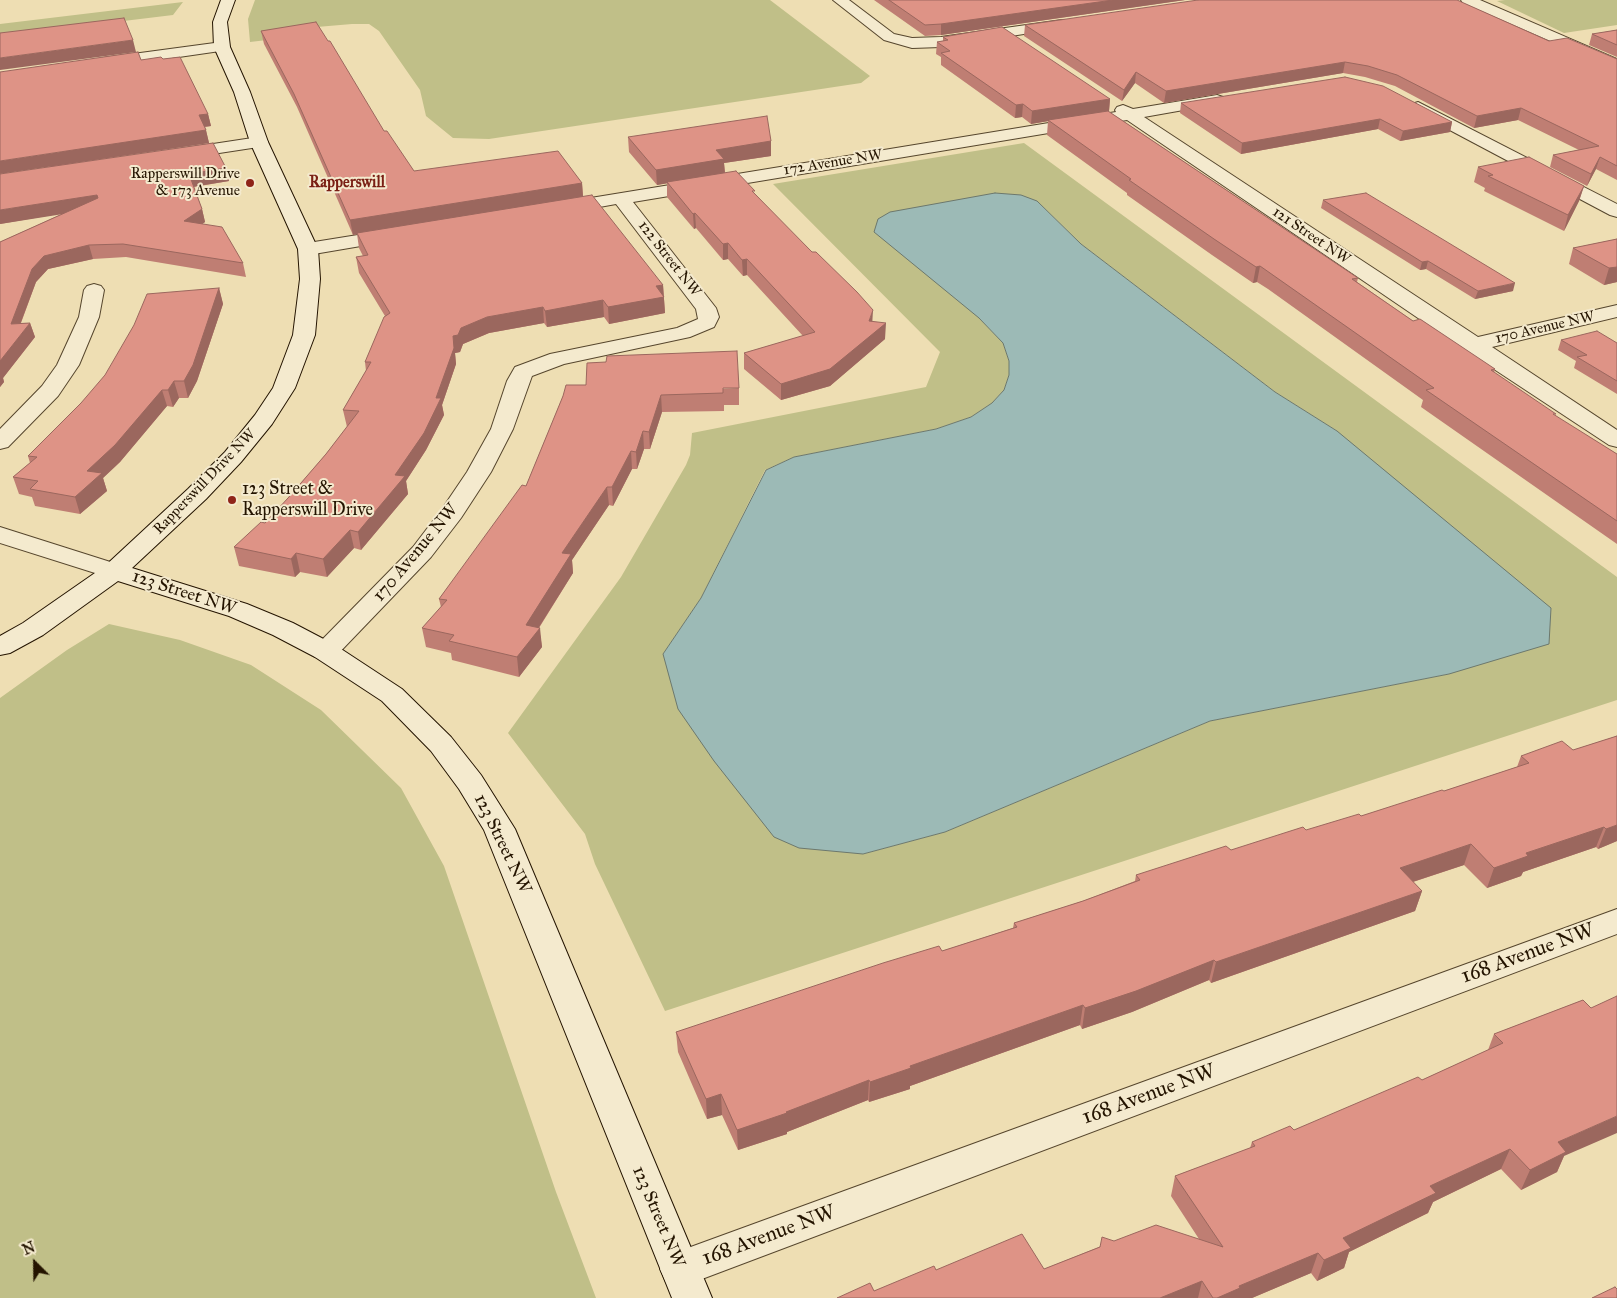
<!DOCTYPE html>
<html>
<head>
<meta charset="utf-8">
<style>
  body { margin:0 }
  #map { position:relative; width:1617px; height:1298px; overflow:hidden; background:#eedeb3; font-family:"IM FELL Great Primer",serif }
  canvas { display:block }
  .north { position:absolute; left:10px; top:1238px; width:50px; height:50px; -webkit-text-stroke:4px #f4eace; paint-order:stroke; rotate:337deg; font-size:14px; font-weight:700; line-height:20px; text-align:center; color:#241400 }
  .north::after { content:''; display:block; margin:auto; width:18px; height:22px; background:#241400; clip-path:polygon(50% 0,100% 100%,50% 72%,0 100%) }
</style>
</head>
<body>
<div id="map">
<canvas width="1617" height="1298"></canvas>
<div class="north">N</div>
</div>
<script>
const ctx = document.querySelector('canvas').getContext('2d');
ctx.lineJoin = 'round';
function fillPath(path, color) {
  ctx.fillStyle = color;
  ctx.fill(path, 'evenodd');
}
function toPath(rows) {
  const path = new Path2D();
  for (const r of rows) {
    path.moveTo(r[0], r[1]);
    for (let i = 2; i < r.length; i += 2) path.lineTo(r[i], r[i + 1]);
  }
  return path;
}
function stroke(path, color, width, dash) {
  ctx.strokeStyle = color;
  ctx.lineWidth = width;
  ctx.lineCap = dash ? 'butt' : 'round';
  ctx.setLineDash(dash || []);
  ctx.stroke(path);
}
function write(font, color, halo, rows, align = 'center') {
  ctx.font = font + ' "IM FELL Great Primer",serif';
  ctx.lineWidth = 4;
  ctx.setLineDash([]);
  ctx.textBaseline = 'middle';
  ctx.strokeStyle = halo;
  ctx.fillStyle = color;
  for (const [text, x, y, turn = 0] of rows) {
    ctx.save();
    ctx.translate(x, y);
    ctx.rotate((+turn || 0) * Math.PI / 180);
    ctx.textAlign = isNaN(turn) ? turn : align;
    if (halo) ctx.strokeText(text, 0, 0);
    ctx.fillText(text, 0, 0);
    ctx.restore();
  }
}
const green = toPath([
  [255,0,770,0,870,76,861,83,489,139,453,138,426,116,420,90,379,31,369,24,352,24,305,28,301,36,250,42,248,19],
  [1505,0,1617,0,1617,25,1564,33,1497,1],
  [183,2,173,15,0,36,0,24],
  [1024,143,1617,577,1617,700,665,1011,595,864,585,834,508,733,621,577,686,465,690,455,692,433,926,387,940,352,773,184],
  [1037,201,1081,244,1275,392,1337,431,1449,674,1210,721,945,832,863,854,663,654,701,598,765,470,794,457,936,429,971,417,992,403,1004,390,1009,375,1009,361,1003,343,979,318],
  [109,624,180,640,251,665,321,710,401,788,444,866,556,1192,596,1298,0,1298,0,698,67,650]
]);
const water = toPath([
  [995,193,1021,195,1037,201,1081,244,1153,299,1275,392,1337,431,1551,608,1549,644,1449,674,1210,721,945,832,863,854,799,848,774,837,714,761,678,709,663,654,701,598,766,470,794,457,936,429,971,417,992,403,1004,390,1009,375,1009,361,1003,343,979,318,874,232,878,219,890,212,995,193]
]);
const street = toPath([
  [833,0,849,0,894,34,912,38,941,37,1062,20,1067,21,1069,24,1067,27,1062,28,941,47,912,48,884,40,833,0],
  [1461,0,1480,0,1617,59,1617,70,1463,3,1461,0],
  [222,42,227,44,230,47,227,50,103,68,98,66,95,63,98,60,103,58,222,42],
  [1217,95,1223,97,1225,100,1223,103,1144,117,1478,337,1617,305,1617,317,1492,347,1617,430,1617,447,1609,445,1465,350,1127,120,633,202,716,308,719,317,714,327,690,337,564,364,532,376,513,429,491,472,461,518,431,557,335,657,325,659,315,657,311,651,413,547,442,509,467,472,491,429,507,381,515,367,550,354,677,328,698,319,696,309,616,204,561,214,554,212,552,208,554,204,1116,112,1115,110,1117,107,1123,105,1133,109,1217,95],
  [1418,102,1617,204,1617,217,1610,215,1412,110,1410,107,1412,104,1418,102],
  [259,137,265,138,268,142,265,146,180,159,174,158,171,154,174,150,180,149,259,137],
  [395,229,402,231,405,235,402,239,308,255,301,253,298,249,301,245,308,243,395,229],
  [94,284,101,286,104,290,99,317,79,365,58,396,8,447,0,449,0,429,42,386,57,365,79,317,84,290,87,286,94,284],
  [0,527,123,566,127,571,123,576,114,579,0,543,0,527],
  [1617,909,1617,934,694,1282,680,1287,666,1282,660,1269,666,1256,1617,909]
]);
const secondary = toPath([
  [221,0,235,0,227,22,230,47,250,92,268,142,318,249,320,279,315,335,295,388,272,424,241,462,206,499,132,568,247,604,293,623,335,645,402,689,451,737,481,775,515,829,712,1298,672,1298,484,830,459,789,431,751,382,701,315,657,273,635,229,616,118,581,43,635,10,653,0,655,0,636,23,623,105,566,188,489,225,452,255,415,273,388,293,335,300,279,298,249,250,142,234,92,214,47,213,22,221,0]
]);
const wall = toPath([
  [874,0,1185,0,941,35,925,36],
  [1025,25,1549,41,1617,59,1617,180,1596,169,1587,186,1550,167,1553,155,1579,150,1518,120,1474,128,1395,86,1365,77,1343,73,1164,103,1135,83,1122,101,1024,36],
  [1617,30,1617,57,1589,45,1592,34],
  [261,31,384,131,414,171,582,183,583,196,663,285,665,313,609,324,604,317,547,327,544,323,489,333,463,344,460,352,455,353,456,364,442,405,444,415,426,450,406,481,408,494,361,550,354,548,327,577,300,572,295,577,239,566,234,547,265,523,288,498,326,454,347,427,343,410,366,371,365,362,385,316,359,273,356,257,363,256,359,248,357,234,353,235,297,107,264,44],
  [943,37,1110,99,1109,111,1108,111,1358,278,1357,282,1413,321,1495,369,1494,373,1555,416,1617,454,1617,544,1421,407,1423,400,1268,289,1257,282,1253,283,1212,255,1127,195,1127,193,1047,135,1048,121,1031,124,1022,117,1015,118,941,65,941,57,936,54,937,42,943,41],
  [163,59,208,114,211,126,205,127,209,143,69,164,226,168,229,181,194,187,202,209,205,222,202,224,243,263,246,277,126,257,93,259,48,269,36,282,21,323,30,323,35,337,3,378,4,382,0,387,0,242,64,213,0,224,141,60],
  [1181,103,1452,122,1450,132,1400,141,1378,129,1241,154,1180,113],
  [628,137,771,141,771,156,724,163,725,173,755,194,872,322,885,339,830,386,781,400,744,369,744,353,803,336,747,275,743,276,728,259,723,260,696,228,694,229,667,197,667,183,657,185,629,152],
  [1478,167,1584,186,1579,201,1564,231,1484,191,1485,188,1474,182],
  [1323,200,1513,291,1475,299,1426,269,1420,270,1321,208],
  [1617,239,1617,282,1604,285,1569,264,1573,248],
  [219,288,223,304,197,381,188,398,179,398,173,407,167,406,120,462,103,478,107,491,80,514,35,506,32,497,19,494,13,477,30,463,28,456],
  [1561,340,1617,343,1617,394,1574,368,1576,361,1558,350],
  [739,388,739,405,724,405,724,411,662,412,650,449,644,449,637,469,632,469,613,506,609,505,572,560,573,573,539,628,542,647,519,677,452,660,451,653,426,647,422,628,441,607,439,599,526,486,563,396],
  [1617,736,1617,841,1598,849,1596,847,1523,872,1521,876,1487,888,1464,865,1413,882,1422,891,1415,911,1211,983,1209,980,1132,1012,1082,1029,1080,1025,910,1086,910,1089,869,1102,868,1100,787,1132,787,1134,738,1150,722,1115,707,1119,678,1052,676,1032,942,951,1013,928,1014,923,1083,901,1135,881,1136,875,1361,816,1444,791,1517,767,1521,756,1573,750],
  [1583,1000,1564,1156,1557,1172,1521,1190,1501,1169,1433,1202,1428,1213,1349,1252,1344,1268,1317,1281,1311,1273,1252,1298,837,1298,874,1291,936,1270,1044,1269,1114,1241,1199,1239,1171,1196,1175,1176,1250,1148,1252,1142,1294,1130,1422,1080,1488,1050,1494,1034]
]);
const shadedWall = toPath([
  [1113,0,1185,0,941,35,941,24],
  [133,40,136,52,0,70,0,58],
  [1345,62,1343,73,1164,103,1166,91],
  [1136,72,1135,83,1122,101,1124,90],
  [1110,99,1109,111,1031,124,1032,111],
  [1023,104,1022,117,1015,118,1016,105],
  [1521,108,1518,120,1474,128,1477,116],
  [208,114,211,126,202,127,199,115],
  [1380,119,1378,129,1241,154,1242,143],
  [1452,122,1450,132,1400,141,1403,131],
  [206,130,209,143,0,174,0,161],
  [771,141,771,156,724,163,725,174,657,185,656,170,716,150],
  [1600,157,1596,169,1587,186,1591,174],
  [226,168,229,181,192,187,189,174],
  [582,183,583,197,353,235,350,220],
  [1584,186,1579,201,1564,231,1568,215],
  [97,195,101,208,0,224,0,210],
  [202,209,205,222,187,235,184,221],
  [695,213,696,228,694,229,693,214],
  [728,243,728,259,723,260,723,244],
  [89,245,93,259,48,269,36,282,15,338,11,324,32,269,44,256],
  [747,259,747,275,743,276,742,260],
  [1428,261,1426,269,1420,270,1422,262],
  [1260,266,1257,282,1253,283,1256,267],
  [1617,267,1617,282,1604,285,1609,268],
  [1515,283,1513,291,1475,299,1478,291],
  [663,285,665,313,609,324,608,307,656,286],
  [219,288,223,304,197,381,188,398,184,381],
  [603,300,604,317,547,327,545,311],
  [543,307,544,323,489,333,463,344,460,352,455,353,456,364,442,405,444,415,426,450,406,481,408,494,361,550,358,532,395,475,436,398,453,336,461,328,487,317],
  [873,310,872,327,886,323,885,339,830,386,781,400,781,384,869,321],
  [30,323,35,337,3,378,4,382,0,387,0,361],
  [174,381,179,398,173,407,168,390],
  [162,390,167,406,120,462,103,478,107,491,80,514,75,497,87,471],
  [661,395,662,412,650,449,649,432],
  [643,431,644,449,637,469,636,452],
  [631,451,632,469,613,506,612,487],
  [607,487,609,505,572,560,573,573,534,635,540,628,542,647,519,677,517,657,526,625,562,553],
  [350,530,354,548,327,577,323,559],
  [296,553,300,572,295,577,291,559],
  [1617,825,1617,841,1598,849,1606,829],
  [1604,827,1596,847,1523,872,1521,876,1487,888,1494,868,1526,853],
  [1471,844,1464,865,1394,888,1400,868],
  [1422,891,1415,911,1211,983,1216,962],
  [1214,960,1209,980,1132,1012,1082,1029,1085,1008],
  [1083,1005,1080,1025,910,1086,910,1089,869,1102,870,1082,910,1066],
  [869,1080,868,1100,787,1132,787,1134,738,1150,737,1130],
  [721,1094,722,1115,707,1119,706,1099],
  [1617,1116,1617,1133,1564,1156,1557,1172,1521,1190,1530,1170,1558,1142],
  [1510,1149,1501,1169,1433,1202,1428,1213,1349,1252,1344,1268,1317,1281,1324,1260,1343,1238,1430,1186],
  [1318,1253,1311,1273,1252,1298,1217,1298,1239,1286],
  [1202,1281,1198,1298,1160,1298]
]);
const building = toPath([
  [889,0,1113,0,941,24,925,25,889,0],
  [1198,0,1457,0,1549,41,1567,38,1617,59,1617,166,1600,157,1591,174,1553,155,1599,146,1521,108,1477,116,1397,75,1368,66,1345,62,1166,91,1136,72,1124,90,1025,25,1198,0],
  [124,18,133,40,0,58,0,33,124,18],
  [316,22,328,41,330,41,384,131,387,131,414,171,558,151,582,183,350,220,294,94,261,31,316,22],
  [1002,27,1110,99,1032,111,1023,104,1016,105,941,53,950,51,937,42,948,40,943,37,1002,27],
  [1617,30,1617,45,1592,34,1617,30],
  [138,52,141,60,161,57,163,59,180,57,208,114,199,115,206,130,0,161,0,72,138,52],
  [1345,77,1383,86,1452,122,1403,131,1380,119,1242,143,1181,103,1345,77],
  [1108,111,1358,278,1352,279,1413,321,1420,319,1495,369,1491,370,1556,414,1553,414,1617,454,1617,521,1426,390,1434,388,1270,273,1260,266,1256,267,1214,239,1129,180,1131,179,1048,120,1108,111],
  [767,116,771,141,716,150,724,159,656,170,628,137,767,116],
  [213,143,226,168,189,174,202,209,184,221,222,227,243,263,123,244,89,245,44,256,32,269,11,324,30,323,0,361,0,242,98,198,97,195,0,210,0,174,213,143],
  [1529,157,1584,186,1568,215,1488,176,1493,175,1478,167,1529,157],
  [736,171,755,191,752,191,812,252,816,252,857,292,873,310,869,321,886,323,830,369,781,384,744,353,815,332,747,259,742,260,728,243,723,244,695,213,693,214,667,182,736,171],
  [1366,193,1515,283,1478,291,1428,261,1422,262,1323,200,1366,193],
  [592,195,663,285,656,286,664,297,608,307,603,300,545,311,543,307,487,317,461,328,458,335,453,336,454,348,436,398,441,398,424,433,395,475,405,476,358,532,350,530,323,559,296,553,291,559,234,547,261,522,265,523,288,498,326,454,359,411,343,410,371,362,365,362,384,317,390,313,356,257,368,255,357,233,592,195],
  [1617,239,1617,267,1609,268,1573,248,1617,239],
  [219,288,193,365,184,381,174,381,168,390,162,390,115,445,87,471,102,473,75,497,30,489,38,481,13,477,37,457,28,456,81,403,105,375,134,325,147,294,219,288],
  [1597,331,1617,343,1617,381,1577,357,1587,355,1561,340,1597,331],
  [737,351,739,388,723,388,723,393,661,395,649,432,643,431,636,452,631,451,612,487,607,487,562,553,571,554,526,625,540,628,517,657,449,641,454,635,422,628,447,600,439,599,522,485,526,486,563,396,566,385,586,385,587,363,606,362,607,356,737,351],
  [1617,736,1617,825,1606,829,1604,827,1526,853,1528,856,1494,868,1471,844,1400,868,1422,891,1216,962,1214,960,1136,991,1085,1008,1083,1005,910,1066,911,1068,870,1082,869,1080,786,1112,787,1113,737,1130,721,1094,706,1099,676,1032,883,963,939,946,942,951,1017,927,1014,923,1083,901,1140,880,1136,875,1226,846,1231,850,1303,827,1306,830,1359,814,1361,816,1442,790,1444,791,1529,763,1521,756,1562,741,1573,750,1617,736],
  [1617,996,1617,1116,1558,1142,1566,1152,1530,1170,1510,1149,1430,1186,1436,1193,1343,1238,1351,1248,1324,1260,1318,1253,1239,1286,1240,1288,1217,1298,1213,1298,1202,1281,1160,1298,837,1298,870,1283,874,1291,934,1266,936,1270,1022,1234,1044,1269,1100,1247,1102,1237,1114,1241,1156,1225,1223,1247,1175,1176,1255,1146,1252,1142,1290,1126,1294,1130,1418,1077,1422,1080,1503,1043,1494,1034,1583,1000,1591,1008,1617,996],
  [1615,1287,1617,1289,1617,1298,1592,1298,1615,1287]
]);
const markers = [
  [250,183,5,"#8f2418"],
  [232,500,5,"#8f2418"]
];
const farStreetnames = [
  ["172 Avenue NW",833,163,-9],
  ["121 Street NW",1311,236,34],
  ["122 Street NW",669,259,52],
  ["170 Avenue NW",1545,328,-13],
  ["Rapperswill Drive NW",205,482,-46]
];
const farPoinames = [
  ["Rapperswill Drive",240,174],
  ["& 173 Avenue",240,191]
];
const farNeighbourhoodnames = [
  ["Rapperswill",347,183]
];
const poiNames = [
  ["123 Street &",242,490],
  ["Rapperswill Drive",242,511]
];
const streetNames = [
  ["170 Avenue NW",416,553,-50],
  ["123 Street NW",184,593,18],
  ["123 Street NW",502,844,64],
  ["123 Street NW",658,1217,67]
];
const nearStreetnames = [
  ["168 Avenue NW",1528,954,-20],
  ["168 Avenue NW",1149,1095,-20],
  ["168 Avenue NW",769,1236,-20]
];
fillPath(green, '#c0bf88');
fillPath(water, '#9cbab6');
stroke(water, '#6c786d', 1);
stroke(street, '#56462d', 2);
stroke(secondary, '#241400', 2);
fillPath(street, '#f4eace');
fillPath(secondary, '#f4eace');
fillPath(wall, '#bf7e73');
fillPath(shadedWall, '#9b675e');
fillPath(building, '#de9386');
stroke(building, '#9b675e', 1);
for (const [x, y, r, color] of markers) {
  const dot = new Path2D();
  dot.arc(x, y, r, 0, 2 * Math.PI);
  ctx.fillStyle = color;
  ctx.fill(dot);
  stroke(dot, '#f4eace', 2);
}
write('15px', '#241400', '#f4eace', farStreetnames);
write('15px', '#241400', '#f4eace', farPoinames, 'right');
write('bold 16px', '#7a1f14', '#f4eace', farNeighbourhoodnames);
write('18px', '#241400', '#f4eace', poiNames, 'left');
write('18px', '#241400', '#f4eace', streetNames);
write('21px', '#241400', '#f4eace', nearStreetnames);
</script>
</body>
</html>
